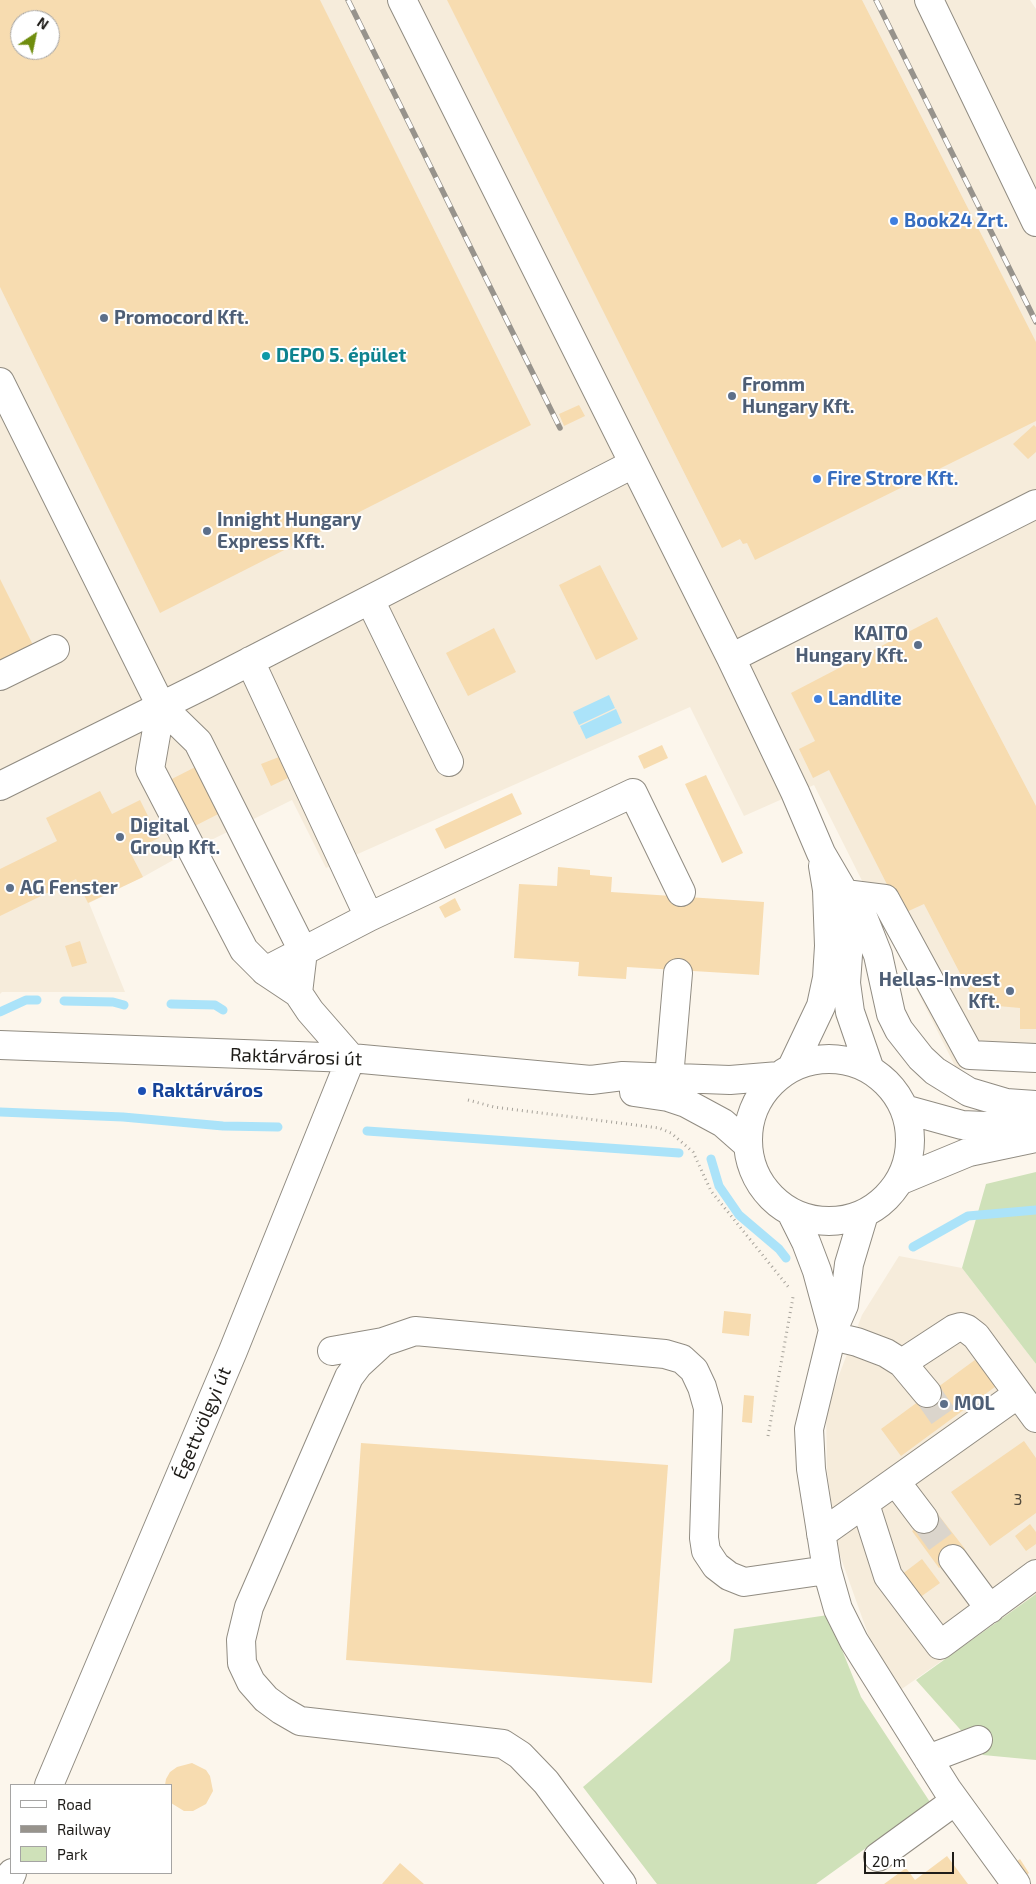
<!DOCTYPE html>
<html>
<head>
<meta charset="utf-8">
<style>
  body { margin:0 }
  #map { position:relative; width:1036px; height:1884px; overflow:hidden; background:#fcf6ec; font-family:"Exo 2",sans-serif }
  canvas { display:block }
  .legend { position:absolute; left:10px; top:1784px; width:162px; height:90px; box-sizing:border-box; background:#fff; border:1px solid #a5a4a3; margin:0; padding:6px 9px; list-style:none; font-size:15px; color:#1e1c18 }
  .legend li { display:flex; align-items:center; gap:10px; height:25px }
  .legend b { width:25px; border:1px solid #a5a4a3 }
  .north { position:absolute; left:10px; top:10px; width:50px; height:50px; box-sizing:border-box; background:#fff; border:1px solid #a5a4a3; border-radius:50%; rotate:34deg; font-size:14px; font-weight:700; line-height:20px; text-align:center; color:#1e1c18 }
  .north::after { content:''; display:block; margin:auto; width:18px; height:22px; background:#6f8d0e; clip-path:polygon(50% 0,100% 100%,50% 72%,0 100%) }
  .scale { position:absolute; left:864px; top:1852px; width:90px; height:22px; box-sizing:border-box; border:2px solid #1e1c18; border-top:0; padding-left:6px; font-size:15px; line-height:18px; white-space:nowrap; color:#1e1c18; -webkit-text-stroke:4px #fff; paint-order:stroke }
</style>
</head>
<body>
<div id="map">
<canvas width="1036" height="1884"></canvas>
<ul class="legend">
<li><b style="height:6px;background:#fff"></b>Road</li>
<li><b style="height:6px;background:#97938c"></b>Railway</li>
<li><b style="height:14px;background:#cfe1b9"></b>Park</li>
</ul>
<div class="north">N</div>
<div class="scale">20 m</div>
</div>
<script>
const ctx = document.querySelector('canvas').getContext('2d');
ctx.lineJoin = 'round';
function fillPath(path, color) {
  ctx.fillStyle = color;
  ctx.fill(path, 'evenodd');
}
function toPath(rows) {
  const path = new Path2D();
  for (const r of rows) {
    if (r.length === 3) {
      path.moveTo(r[0] + r[2], r[1]);
      path.arc(r[0], r[1], r[2], 0, 2 * Math.PI);
      continue;
    }
    path.moveTo(r[0], r[1]);
    for (let i = 2; i < r.length; i += 2) path.lineTo(r[i], r[i + 1]);
  }
  return path;
}
function stroke(path, color, width, dash) {
  ctx.strokeStyle = color;
  ctx.lineWidth = width;
  ctx.lineCap = dash ? 'butt' : 'round';
  ctx.setLineDash(dash || []);
  ctx.stroke(path);
}
function write(font, color, halo, rows, align = 'center') {
  ctx.font = font + ' "Exo 2",sans-serif';
  ctx.lineWidth = 4;
  ctx.setLineDash([]);
  ctx.textBaseline = 'middle';
  ctx.strokeStyle = halo;
  ctx.fillStyle = color;
  for (const [text, x, y, turn = 0] of rows) {
    ctx.save();
    ctx.translate(x, y);
    ctx.rotate((+turn || 0) * Math.PI / 180);
    ctx.textAlign = isNaN(turn) ? turn : align;
    if (halo) ctx.strokeText(text, 0, 0);
    ctx.fillText(text, 0, 0);
    ctx.restore();
  }
}
const built = toPath([
  [0,0,1030,0,1036,9,1036,1073,956,1068,814,785,744,816,690,707,326,868,292,800,193,849,143,877,89,903,125,992,2,992,0,994],
  [20,20,50,20,50,50,20,50],
  [899,1256,962,1268,1036,1364,1036,1594,899,1691,874,1651,837,1547,827,1470,826,1409,862,1315]
]);
const green = toPath([
  [1036,1172,1036,1364,962,1268,986,1184],
  [1036,1594,1036,1760,983,1755,916,1680],
  [828,1615,861,1697,930,1802,816,1884,657,1884,583,1787,730,1661,734,1629]
]);
const water = toPath([
  [609,695,615,708,579,725,573,712],
  [616,709,622,723,586,739,580,726]
]);
const stream = toPath([
  [64,1001,113,1002,124,1005],
  [171,1004,215,1005,223,1010],
  [0,1012,26,1000,37,1000],
  [0,1112,123,1117,223,1126,278,1127],
  [367,1131,679,1153],
  [711,1159,719,1186,739,1215,779,1249,786,1258],
  [913,1247,968,1216,1036,1210]
]);
const building = toPath([
  [0,0,320,0,531,425,160,613,0,287],
  [20,20,50,20,50,50,20,50],
  [447,0,862,0,1036,342,1036,421,755,560,747,543,743,544,740,539,722,548],
  [579,405,585,416,564,426,559,414],
  [1034,425,1036,427,1036,452,1028,459,1013,444],
  [600,565,638,639,596,660,559,585],
  [0,579,34,647,0,664],
  [937,617,1036,806,1036,1029,1020,1029,1020,1008,976,1004,924,904,902,914,829,770,813,778,799,749,815,741,791,693],
  [494,628,516,672,468,696,446,653],
  [662,745,668,758,644,769,638,756],
  [279,757,288,778,271,786,261,764],
  [211,759,234,806,185,831,162,784],
  [706,775,743,853,722,863,685,784],
  [100,791,112,814,140,800,159,838,130,852,143,877,88,903,76,879,0,916,0,869,57,841,46,818],
  [512,793,522,814,445,849,435,829],
  [558,867,590,870,590,875,612,877,611,892,764,902,759,975,627,967,626,979,578,976,579,962,514,958,519,884,557,886],
  [455,898,461,910,445,918,439,907],
  [80,941,87,963,72,967,65,946],
  [724,1311,751,1314,749,1336,722,1333],
  [983,1354,1003,1381,901,1456,881,1429],
  [744,1395,754,1396,752,1423,742,1422],
  [1024,1441,1036,1458,1036,1513,990,1546,951,1492],
  [361,1443,668,1465,652,1683,346,1660],
  [937,1513,965,1549,939,1568,912,1531],
  [1030,1524,1036,1532,1036,1544,1026,1551,1015,1536],
  [922,1559,940,1583,919,1598,901,1575],
  [192,1763,206,1770,210,1776,213,1791,206,1804,193,1811,184,1811,171,1803,171,1785,165,1785,166,1779,170,1772,177,1767],
  [947,1856,968,1884,884,1884,906,1868,915,1880],
  [1020,1859,1029,1873,1024,1877,1014,1863],
  [400,1863,424,1884,382,1884]
]);
const minorTunnel = toPath([
  [927,1393,948,1423],
  [924,1519,953,1559]
]);
const path = toPath([
  [468,1100,494,1107,659,1128,671,1133,693,1152,711,1191,790,1289],
  [768,1436,793,1297]
]);
const minor = toPath([
  [402,0,731,658,795,792,821,853,845,894,863,917,878,955,891,1014,899,1030,921,1058,935,1071,969,1092,1006,1103,1036,1105],
  [929,0,1036,222],
  [0,382,161,706,198,742,303,951,298,993],
  [370,600,449,762],
  [731,658,1036,504],
  [250,661,369,917],
  [0,676,55,649],
  [161,706,150,769,244,950,265,971,298,993,310,1011,351,1058],
  [0,786,206,684,633,464],
  [845,894,885,899,970,1055,1036,1058],
  [845,895,849,941,846,983,850,1012,870,1070],
  [265,971,369,917,633,793,681,892],
  [0,1045,351,1058,591,1080,623,1076,730,1080,779,1076],
  [829,1140,81],
  [792,1067,821,1006,827,978,829,946,827,890,823,866],
  [669,1078,678,973],
  [634,1092,668,1097,686,1103,723,1123,748,1145],
  [904,1109,962,1125,985,1126,1036,1123],
  [899,1181,969,1152,1036,1138],
  [791,1212,806,1242,817,1271,833,1330],
  [864,1214,849,1264,844,1305,833,1330,809,1429,811,1469,827,1570,838,1609,854,1641,947,1789,1016,1884],
  [832,1336,857,1342,886,1353,902,1363,927,1393],
  [332,1351,383,1342],
  [902,1363,954,1329,961,1327,967,1329,976,1336,1036,1418],
  [896,1482,924,1519],
  [865,1504,888,1576,940,1645,1036,1574],
  [821,1534,1018,1394],
  [953,1559,990,1609],
  [928,1759,978,1740],
  [49,1785,233,1351,351,1058],
  [878,1857,955,1801],
  [7,1884,12,1873],
  [622,1884,546,1782,520,1755,503,1744,300,1721,281,1710,266,1699,251,1682,242,1663,241,1640,249,1607,349,1377,358,1365,383,1342,415,1331,665,1354,682,1359,694,1370,702,1387,708,1408,704,1538,706,1551,716,1566,729,1576,744,1582,827,1570]
]);
const rail = toPath([
  [348,0,560,428],
  [876,0,1036,322]
]);
const markers = [
  [894,221,5,"#3f7fe0"],
  [104,318,5,"#5c6f8a"],
  [266,356,5,"#0f9aa8"],
  [732,396,5,"#5c6f8a"],
  [817,479,5,"#3f7fe0"],
  [207,531,5,"#5c6f8a"],
  [918,645,5,"#5c6f8a"],
  [818,699,5,"#3f7fe0"],
  [120,837,5,"#5c6f8a"],
  [10,888,5,"#5c6f8a"],
  [1010,991,5,"#5c6f8a"],
  [142,1091,5,"#1a4fb4"],
  [944,1404,5,"#5c6f8a"]
];
const numberNames = [
  ["3",1018,1500]
];
const shopNames = [
  ["Book24 Zrt.",904,221],
  ["Fire Strore Kft.",827,479],
  ["Landlite",828,699]
];
const serviceNames = [
  ["Promocord Kft.",114,318],
  ["Fromm",742,385],
  ["Hungary Kft.",742,407],
  ["Innight Hungary",217,520],
  ["Express Kft.",217,542],
  ["KAITO",908,634,"right"],
  ["Hungary Kft.",908,656,"right"],
  ["Digital",130,826],
  ["Group Kft.",130,848],
  ["AG Fenster",20,888],
  ["Hellas-Invest",1000,980,"right"],
  ["Kft.",1000,1002,"right"],
  ["MOL",954,1404]
];
const cultureNames = [
  ["DEPO 5. épület",276,356]
];
const streetNames = [
  ["Raktárvárosi út",296,1057,2],
  ["Égettvölgyi út",202,1423,-67]
];
const transitNames = [
  ["Raktárváros",152,1091]
];
fillPath(built, '#f6ecdb');
fillPath(green, '#cfe1b9');
fillPath(water, '#abe3f9');
stroke(stream, '#abe3f9', 9);
fillPath(building, '#f7dcb0');
stroke(minorTunnel, '#dbd5cc', 28, [28, 14]);
stroke(minor, '#918c82', 30);
stroke(path, '#a7a39b', 3, [1, 4]);
stroke(minor, '#fff', 28);
stroke(rail, '#97938c', 5.5);
stroke(rail, '#fff', 4, [11]);
for (const [x, y, r, color] of markers) {
  const dot = new Path2D();
  dot.arc(x, y, r, 0, 2 * Math.PI);
  ctx.fillStyle = color;
  ctx.fill(dot);
  stroke(dot, '#fff', 2);
}
write('16px', '#544c3e', null, numberNames);
write('bold 19px', '#366cbe', '#fff', shopNames, 'left');
write('bold 19px', '#4e5e75', '#fff', serviceNames, 'left');
write('bold 19px', '#0d838f', '#fff', cultureNames, 'left');
write('19px', '#1e1c18', '#fff', streetNames);
write('bold 19px', '#164399', '#fff', transitNames, 'left');
</script>
</body>
</html>
